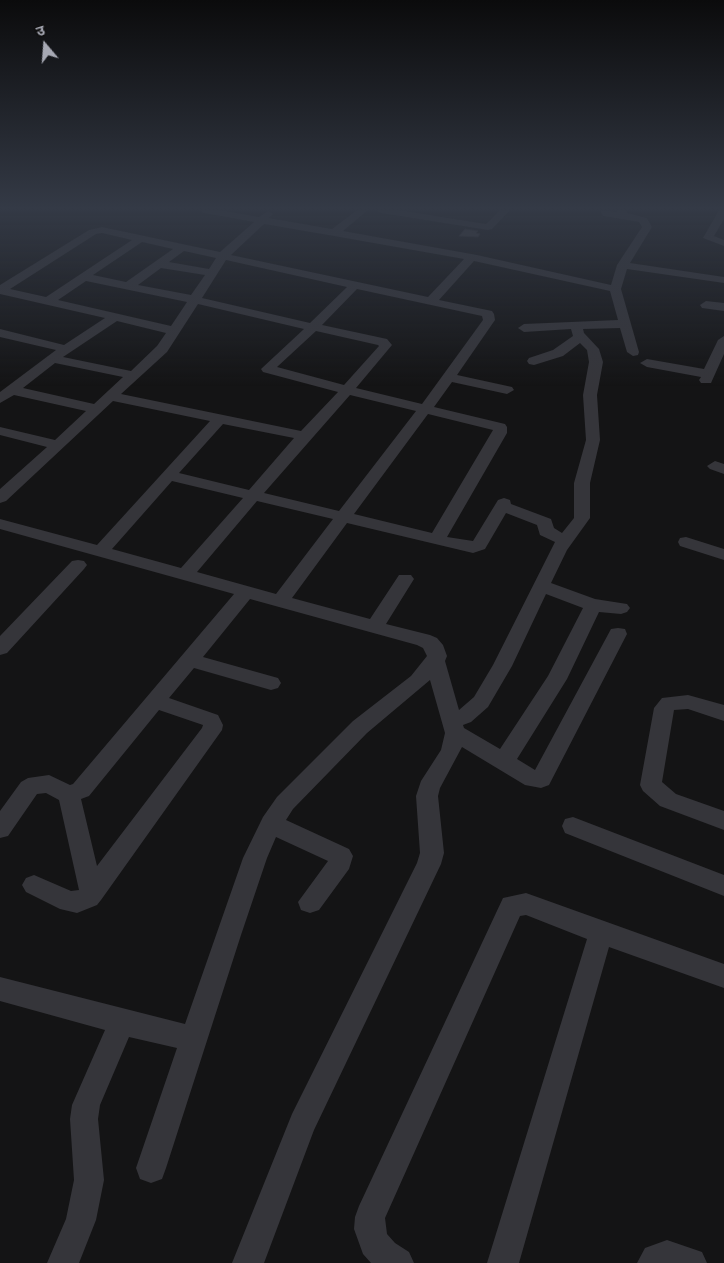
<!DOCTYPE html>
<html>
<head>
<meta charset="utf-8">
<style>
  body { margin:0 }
  #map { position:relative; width:724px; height:1263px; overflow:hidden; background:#141415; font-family:Raleway,"Noto Sans Devanagari",sans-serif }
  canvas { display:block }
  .north { position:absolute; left:20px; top:20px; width:50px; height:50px; -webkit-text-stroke:4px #0f0f10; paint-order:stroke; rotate:342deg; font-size:14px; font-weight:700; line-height:20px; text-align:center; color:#a7a9b4 }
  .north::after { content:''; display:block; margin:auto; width:18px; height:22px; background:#a7a9b4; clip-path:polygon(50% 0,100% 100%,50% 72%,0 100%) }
</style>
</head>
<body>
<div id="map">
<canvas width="724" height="1263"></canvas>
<div class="north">उ</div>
</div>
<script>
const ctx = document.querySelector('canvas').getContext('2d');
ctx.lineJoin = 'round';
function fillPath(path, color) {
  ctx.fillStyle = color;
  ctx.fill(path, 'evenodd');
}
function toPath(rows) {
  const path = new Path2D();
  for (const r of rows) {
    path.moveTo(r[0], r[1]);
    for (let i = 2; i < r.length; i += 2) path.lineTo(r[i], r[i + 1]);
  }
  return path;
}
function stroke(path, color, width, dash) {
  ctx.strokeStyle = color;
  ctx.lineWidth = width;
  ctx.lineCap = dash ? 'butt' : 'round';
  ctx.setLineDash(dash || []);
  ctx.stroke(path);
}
const building = toPath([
  [465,229,478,231,476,233,480,234,478,237,459,236,465,229]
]);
const minor = toPath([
  [199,210,219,210,259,217,268,211,273,214,269,218,332,229,357,210,368,210,343,231,477,255,611,285,617,265,642,227,639,222,603,216,600,210,617,212,616,210,626,210,627,213,647,218,652,227,630,263,724,277,724,283,627,269,621,289,639,352,638,355,633,356,627,352,620,328,583,329,584,333,599,349,603,362,597,395,600,440,590,483,590,518,567,550,551,583,595,599,627,604,630,608,627,612,621,614,599,612,567,679,517,759,535,770,611,629,618,628,625,629,627,634,549,785,541,788,525,785,462,747,440,788,438,796,444,853,441,864,314,1130,264,1263,232,1263,292,1114,417,863,420,853,416,796,421,781,441,750,445,733,430,680,367,733,293,809,286,820,349,849,353,856,349,869,319,910,310,913,301,910,298,902,328,861,276,837,267,858,241,935,166,1168,162,1179,151,1183,140,1179,136,1168,177,1048,129,1037,100,1105,98,1119,104,1180,96,1220,79,1263,47,1263,66,1219,74,1180,70,1119,72,1105,105,1030,0,1001,0,977,185,1024,243,858,263,817,277,797,353,721,411,676,427,656,423,648,417,645,250,599,203,657,278,678,281,683,278,688,271,690,194,668,169,698,218,715,223,725,222,730,101,900,97,905,77,913,60,909,26,892,22,885,26,878,34,875,71,891,79,890,59,800,46,793,37,794,8,836,0,838,0,811,21,782,28,778,49,775,70,785,73,784,234,594,0,529,0,519,97,545,210,421,113,401,6,501,0,503,0,489,47,447,0,435,0,427,55,440,86,411,14,395,0,403,0,392,56,350,0,337,0,329,64,345,105,318,0,294,0,285,89,230,102,227,220,252,254,222,204,213,199,210],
  [264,224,334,236,464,259,428,297,231,255,264,224],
  [102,233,132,240,46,297,10,289,96,234,102,233],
  [142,242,173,249,126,282,93,275,142,242],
  [184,251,216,258,209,269,169,262,184,251],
  [226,260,347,287,310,323,202,298,226,260],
  [474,261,610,291,618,320,524,324,518,328,524,332,571,329,573,336,553,350,529,358,527,361,529,364,534,365,563,356,580,343,587,350,589,362,583,395,586,440,574,483,574,518,562,533,554,528,551,519,511,504,510,500,504,498,498,500,473,541,447,537,507,433,507,427,505,424,434,407,452,382,507,394,514,390,512,387,457,375,495,320,494,314,492,311,439,300,474,261],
  [161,268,205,275,191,295,138,285,161,268],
  [86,281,187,302,171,326,58,300,86,281],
  [357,289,482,316,483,320,422,404,356,388,392,345,387,339,322,325,357,289],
  [198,304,304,329,261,369,263,372,338,392,301,431,121,394,167,352,198,304],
  [117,321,166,333,157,346,131,371,63,357,117,321],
  [316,331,378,345,379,346,344,385,277,367,316,331],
  [55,363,123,377,94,404,23,388,55,363],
  [350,395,416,411,339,511,264,493,350,395],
  [428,414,493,430,432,533,354,514,428,414],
  [223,424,294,438,249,490,179,473,223,424],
  [172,481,243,498,181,568,112,549,172,481],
  [257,501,333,519,276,594,197,572,257,501],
  [506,513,537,525,540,535,555,542,493,665,474,697,459,710,445,661,447,656,443,645,437,638,430,635,386,624,414,579,411,575,399,575,370,619,292,598,347,523,473,553,485,549,506,513],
  [546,594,583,608,548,676,500,749,464,728,463,725,471,722,488,707,512,666,546,594],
  [159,710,203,725,202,728,97,866,81,799,89,796,159,710],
  [376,210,398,210,486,224,500,210,510,210,492,229,488,230,381,213,376,210],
  [719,210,724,210,724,219,714,236,724,240,724,246,703,238,719,210],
  [706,301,724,303,724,311,702,308,700,305,706,301],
  [724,336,724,354,711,383,701,383,699,380,701,377,647,367,640,363,647,359,704,369,718,340,724,336],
  [715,461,724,464,724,474,710,469,707,466,715,461],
  [686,537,724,549,724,560,680,546,678,542,680,538,686,537],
  [78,560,84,561,87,565,84,569,7,653,0,655,0,636,72,561,78,560],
  [688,695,724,705,724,721,688,709,674,710,662,782,676,794,724,811,724,830,660,806,643,791,640,785,654,708,662,698,688,695],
  [573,817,724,875,724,896,565,833,562,826,565,819,573,817],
  [526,893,724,964,724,988,609,947,519,1263,487,1263,587,939,526,915,520,916,385,1218,387,1234,395,1243,409,1252,414,1263,371,1263,363,1254,354,1229,355,1217,359,1206,503,898,526,893],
  [667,1240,702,1252,707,1263,637,1263,645,1248,667,1240]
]);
fillPath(building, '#414145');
stroke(building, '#2e2e31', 1);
fillPath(minor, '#35353a');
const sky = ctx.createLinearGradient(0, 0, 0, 386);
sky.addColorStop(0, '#0b0b0c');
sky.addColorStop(0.54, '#343a46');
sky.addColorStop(1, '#343a4600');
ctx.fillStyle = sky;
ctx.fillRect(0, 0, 724, 386);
</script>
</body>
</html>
